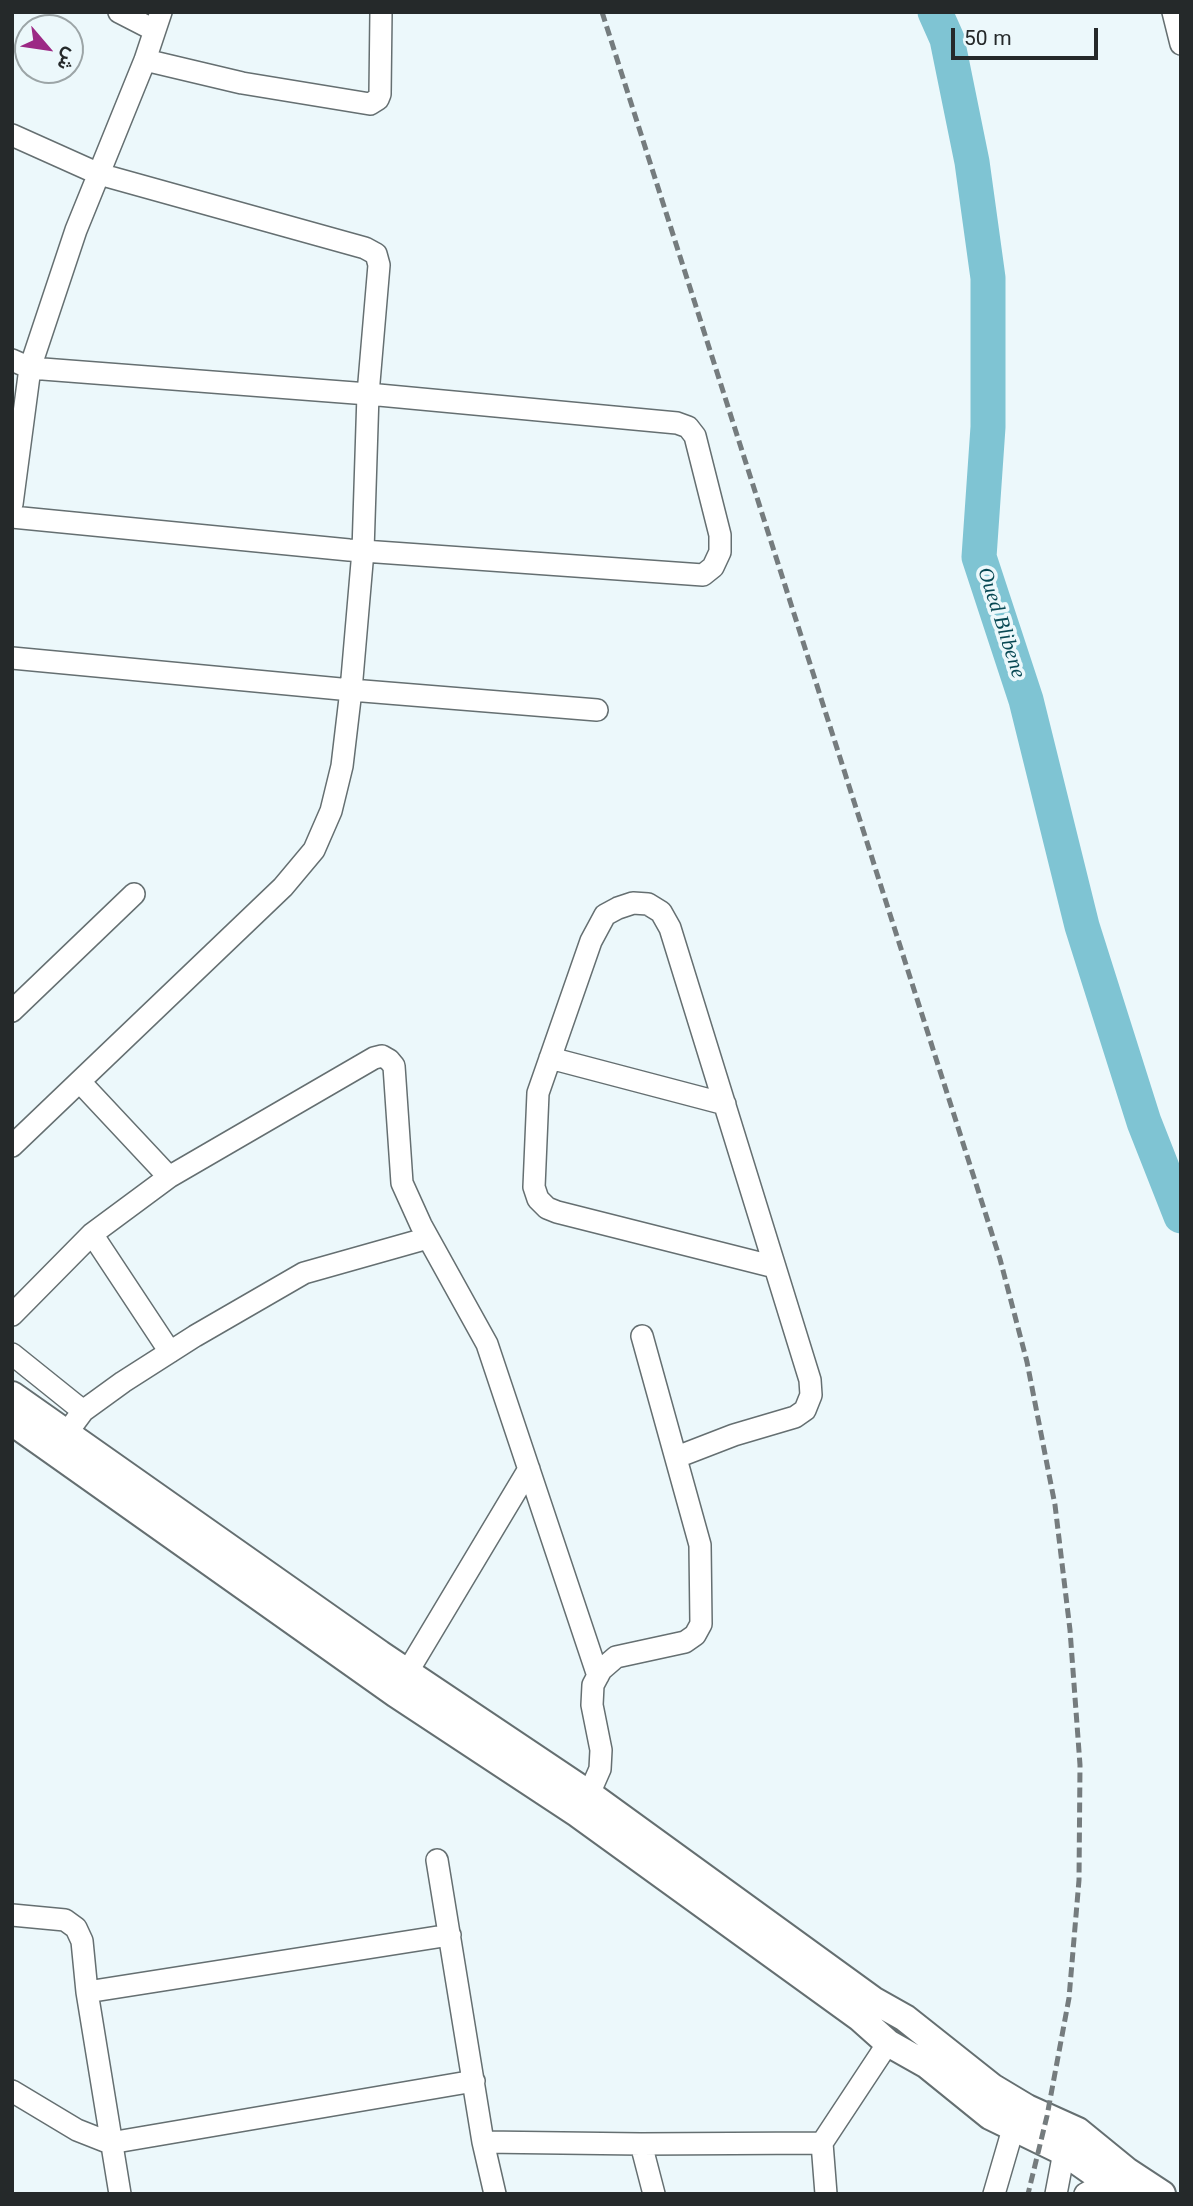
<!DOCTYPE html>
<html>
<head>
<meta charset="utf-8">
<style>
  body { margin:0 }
  #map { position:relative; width:1193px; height:2206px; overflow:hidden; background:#ecf8fb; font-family:Georgia,Vazirmatn,serif }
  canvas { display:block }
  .frame { position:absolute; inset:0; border:14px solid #25292a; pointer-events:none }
  .north { position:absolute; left:14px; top:14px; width:70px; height:70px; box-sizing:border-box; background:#ecf8fb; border:2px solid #9ca5a7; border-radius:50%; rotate:119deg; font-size:19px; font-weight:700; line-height:28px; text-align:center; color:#25292a }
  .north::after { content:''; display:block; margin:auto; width:24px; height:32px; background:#9c2985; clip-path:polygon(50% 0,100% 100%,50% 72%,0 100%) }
  .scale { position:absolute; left:951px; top:28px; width:147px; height:32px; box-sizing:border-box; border:4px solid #25292a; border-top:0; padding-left:9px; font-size:21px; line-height:24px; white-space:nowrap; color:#25292a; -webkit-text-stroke:5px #ecf8fb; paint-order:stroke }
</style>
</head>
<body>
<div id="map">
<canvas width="1193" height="2206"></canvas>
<div class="frame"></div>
<div class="north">ش</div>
<div class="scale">50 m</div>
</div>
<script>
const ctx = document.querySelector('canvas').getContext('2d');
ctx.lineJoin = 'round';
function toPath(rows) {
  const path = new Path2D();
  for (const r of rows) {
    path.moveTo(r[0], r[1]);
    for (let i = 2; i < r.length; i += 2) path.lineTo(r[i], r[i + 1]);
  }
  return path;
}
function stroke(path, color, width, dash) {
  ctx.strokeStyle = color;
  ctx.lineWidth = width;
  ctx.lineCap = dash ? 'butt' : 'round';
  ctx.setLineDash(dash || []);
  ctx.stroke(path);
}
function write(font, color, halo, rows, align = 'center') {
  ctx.font = font + ' Georgia,serif';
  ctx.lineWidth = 7;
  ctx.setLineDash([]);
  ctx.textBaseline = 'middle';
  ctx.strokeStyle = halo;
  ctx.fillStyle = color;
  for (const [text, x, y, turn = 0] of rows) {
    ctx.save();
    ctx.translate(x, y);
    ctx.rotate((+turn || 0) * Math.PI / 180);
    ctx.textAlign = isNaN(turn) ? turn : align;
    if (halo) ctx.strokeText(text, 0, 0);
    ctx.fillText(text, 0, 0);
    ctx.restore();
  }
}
const river = toPath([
  [935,12,947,39,972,162,988,278,988,427,979,557,1026,700,1082,926,1144,1122,1181,1216]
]);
const minor = toPath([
  [119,12,154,30],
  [1173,12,1181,44],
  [145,60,242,83,370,104,378,99,380,94,381,12],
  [12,135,99,174,365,248,376,254,379,265,368,394,363,551,351,690,342,766,331,811,314,850,283,887,12,1146],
  [12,360,30,368,368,394,677,423,688,427,695,436,720,535,720,552,713,567,703,575,349,550,12,517],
  [12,504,30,368,76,230,145,60,161,12],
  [12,658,351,690,597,710],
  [12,1011,134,894],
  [550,1058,725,1104],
  [80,1082,169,1177],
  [92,1234,170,1352],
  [12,1315,92,1234,169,1177,374,1058,382,1056,389,1060,394,1066,402,1183,421,1225,487,1344,598,1676],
  [12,1354,83,1411],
  [66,1434,83,1411,123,1382,195,1336,304,1273,428,1238],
  [677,1457,734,1435,795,1417,805,1410,811,1395,810,1380,670,928,661,912,648,904,633,903,618,908,605,915,591,941,538,1093,534,1187,538,1199,547,1208,557,1212,775,1267],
  [408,1671,529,1469],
  [589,1794,600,1769,601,1750,592,1705,593,1685,601,1670,616,1657,685,1642,695,1635,701,1624,700,1545,642,1336],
  [437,1860,483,2142,495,2194],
  [12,1915,65,1920,76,1928,82,1941,87,1992],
  [12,2091,77,2130,110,2143,474,2081],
  [483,2142,641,2144,822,2143,888,2043],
  [822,2143,826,2194],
  [641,2144,654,2194],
  [120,2194,87,1992,450,1935],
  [994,2194,1013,2129],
  [1056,2194,1064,2152],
  [1085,2194,1094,2189,1112,2185]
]);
const major = toPath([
  [12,1395,380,1654,589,1794,873,2000,905,2018,992,2087,1027,2108,1078,2131,1127,2171,1162,2194],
  [12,1422,396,1694,578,1814,860,2018,888,2043,927,2065,990,2116,1064,2152,1124,2194]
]);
const rail = toPath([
  [602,12,1000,1259,1027,1362,1055,1505,1070,1630,1080,1765,1079,1880,1069,1998,1047,2116,1028,2194]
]);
const waterNames = [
  ["Oued Blibene",1001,623,72]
];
stroke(river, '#7fc4d3', 35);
stroke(minor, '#656f71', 24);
stroke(major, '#656f71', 30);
stroke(minor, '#fff', 21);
stroke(major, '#fff', 26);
stroke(rail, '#757c7e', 5, [10, 5]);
write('italic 21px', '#074853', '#ecf8fb', waterNames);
</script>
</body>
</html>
